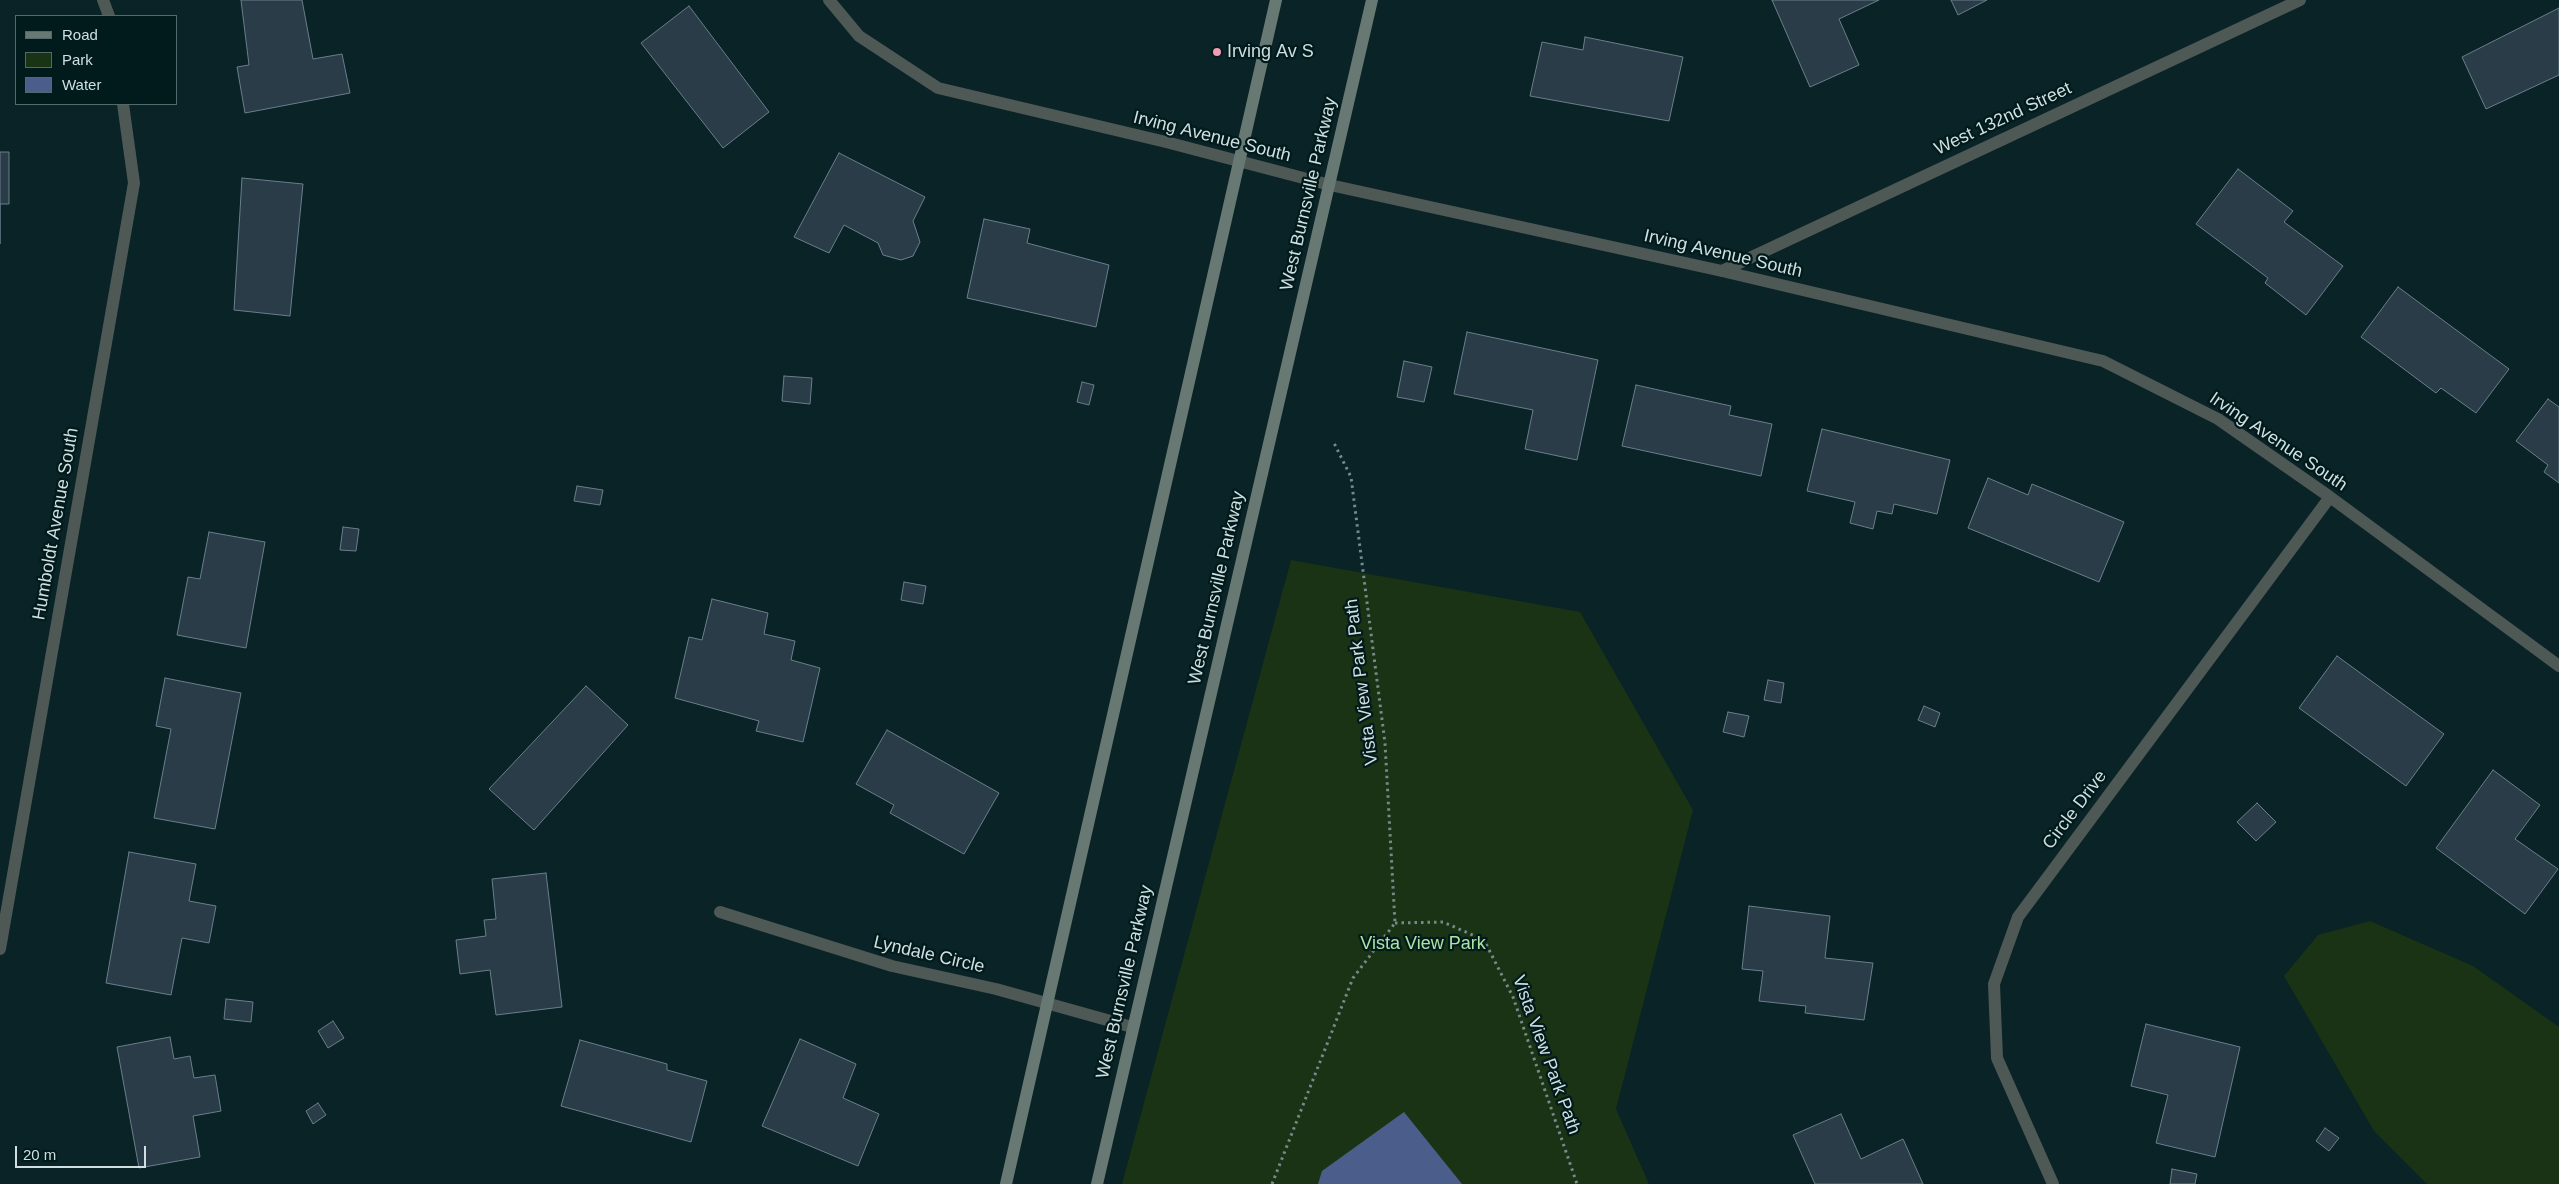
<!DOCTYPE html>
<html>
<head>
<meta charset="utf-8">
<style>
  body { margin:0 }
  #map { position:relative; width:2559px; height:1184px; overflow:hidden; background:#092326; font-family:Helvetica,sans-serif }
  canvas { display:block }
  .legend { position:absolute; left:15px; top:15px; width:162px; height:90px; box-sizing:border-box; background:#011a1c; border:1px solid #54696a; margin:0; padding:6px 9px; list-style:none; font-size:15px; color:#d0dfe0 }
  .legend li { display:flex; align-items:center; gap:10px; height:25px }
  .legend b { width:25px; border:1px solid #54696a }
  .scale { position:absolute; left:15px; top:1146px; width:131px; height:22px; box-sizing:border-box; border:2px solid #d0dfe0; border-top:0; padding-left:6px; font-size:15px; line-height:18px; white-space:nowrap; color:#d0dfe0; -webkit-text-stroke:4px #011a1c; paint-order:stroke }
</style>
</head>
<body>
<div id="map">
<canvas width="2559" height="1184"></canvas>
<ul class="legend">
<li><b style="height:6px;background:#687973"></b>Road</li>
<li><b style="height:14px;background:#1a3315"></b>Park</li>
<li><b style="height:14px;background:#4b5d8a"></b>Water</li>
</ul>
<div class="scale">20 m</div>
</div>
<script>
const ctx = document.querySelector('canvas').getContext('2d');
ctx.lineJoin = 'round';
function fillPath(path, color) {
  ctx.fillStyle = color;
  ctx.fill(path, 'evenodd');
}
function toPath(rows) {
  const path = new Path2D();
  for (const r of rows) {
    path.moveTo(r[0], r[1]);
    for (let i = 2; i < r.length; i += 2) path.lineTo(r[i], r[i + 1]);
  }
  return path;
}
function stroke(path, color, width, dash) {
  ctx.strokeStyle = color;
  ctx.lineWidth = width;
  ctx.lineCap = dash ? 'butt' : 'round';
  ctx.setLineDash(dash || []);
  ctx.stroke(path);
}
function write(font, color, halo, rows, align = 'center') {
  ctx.font = font + ' Helvetica,sans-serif';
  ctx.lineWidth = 4.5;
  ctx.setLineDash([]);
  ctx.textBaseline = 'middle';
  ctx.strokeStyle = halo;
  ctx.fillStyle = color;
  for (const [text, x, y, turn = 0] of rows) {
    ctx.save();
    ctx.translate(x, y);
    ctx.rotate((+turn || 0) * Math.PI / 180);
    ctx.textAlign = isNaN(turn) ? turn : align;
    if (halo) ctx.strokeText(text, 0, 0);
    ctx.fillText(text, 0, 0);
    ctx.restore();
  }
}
const green = toPath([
  [1291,560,1580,612,1693,810,1616,1109,1649,1184,1122,1184],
  [2370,921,2473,966,2559,1027,2559,1184,2427,1184,2374,1131,2284,976,2318,935]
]);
const water = toPath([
  [1404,1112,1462,1184,1318,1184,1322,1171]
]);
const building = toPath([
  [241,0,302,0,313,59,342,54,350,93,245,113,237,67,249,65,241,0],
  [1772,0,1879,0,1839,19,1859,65,1810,87,1772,0],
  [1951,0,1987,0,1958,15,1951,0],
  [689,6,769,112,723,148,641,43,689,6],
  [2559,8,2559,75,2486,109,2462,57,2559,8],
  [1585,37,1683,57,1669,121,1530,96,1542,42,1583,50,1585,37],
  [0,152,9,152,9,204,0,204,0,244,0,152],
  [839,153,925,197,913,221,920,242,913,256,901,260,883,255,878,243,844,225,829,253,794,237,839,153],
  [2238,169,2293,211,2284,222,2343,266,2306,315,2265,283,2268,278,2196,224,2238,169],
  [242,178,303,184,290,316,234,310,242,178],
  [984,219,1030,229,1027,243,1109,265,1096,327,967,298,984,219],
  [2398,287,2509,369,2476,413,2441,388,2436,393,2361,337,2398,287],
  [1467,332,1598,360,1577,460,1525,449,1533,410,1454,394,1467,332],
  [1404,361,1432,367,1424,402,1397,397,1404,361],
  [784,376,812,378,810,404,782,401,784,376],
  [1082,382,1094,385,1089,405,1077,402,1082,382],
  [1636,385,1731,406,1729,415,1772,424,1761,476,1622,446,1636,385],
  [2548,399,2559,407,2559,483,2544,472,2548,465,2516,441,2548,399],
  [1822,429,1950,460,1937,514,1894,504,1892,514,1877,511,1873,529,1850,523,1855,502,1807,491,1822,429],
  [1988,478,2028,495,2032,484,2124,522,2099,582,1968,528,1988,478],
  [577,486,603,490,600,505,574,501,577,486],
  [343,527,359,529,356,551,340,550,343,527],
  [209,532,265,542,246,648,177,635,188,577,200,579,209,532],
  [904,582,926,586,923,604,901,600,904,582],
  [712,599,768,613,764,634,795,641,791,660,820,668,803,742,756,731,759,721,675,698,689,637,702,640,712,599],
  [2337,656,2444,734,2406,786,2299,708,2337,656],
  [165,678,241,693,215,829,154,818,171,729,156,726,165,678],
  [1768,680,1784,683,1781,703,1764,700,1768,680],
  [586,686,628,725,534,830,489,789,586,686],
  [1924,706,1940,713,1935,727,1918,720,1924,706],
  [1728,712,1749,716,1744,737,1723,732,1728,712],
  [887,730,999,793,964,854,890,813,894,805,856,784,887,730],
  [2493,770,2540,805,2515,839,2558,869,2525,914,2436,848,2493,770],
  [2257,803,2276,822,2256,841,2237,822,2257,803],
  [129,852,196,864,189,901,216,906,209,943,182,938,171,995,106,983,129,852],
  [546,873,562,1007,496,1015,490,970,460,974,456,940,486,936,484,920,496,919,492,879,546,873],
  [1749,906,1830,916,1825,958,1873,963,1864,1020,1805,1013,1806,1006,1759,1001,1763,971,1742,969,1749,906],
  [226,999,253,1002,251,1022,224,1019,226,999],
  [333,1021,344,1038,328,1048,318,1031,333,1021],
  [2146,1024,2240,1047,2215,1157,2156,1143,2168,1095,2131,1086,2146,1024],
  [170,1037,174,1059,190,1056,194,1078,215,1075,221,1111,193,1116,200,1157,139,1168,117,1047,170,1037],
  [800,1039,856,1064,843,1098,879,1114,858,1166,762,1126,800,1039],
  [580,1040,667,1064,667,1070,707,1081,691,1142,561,1106,580,1040],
  [318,1103,326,1115,313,1124,306,1111,318,1103],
  [1841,1114,1861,1159,1903,1139,1923,1184,1815,1184,1793,1135,1841,1114],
  [2325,1128,2339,1138,2329,1151,2316,1141,2325,1128],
  [2172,1169,2197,1174,2195,1184,2170,1184,2172,1169]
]);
const path = toPath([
  [1395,923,1443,922,1484,940,1513,997,1577,1184],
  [1272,1184,1353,978,1395,923,1385,743,1351,477,1334,443]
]);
const street = toPath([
  [103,0,109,16],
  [829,0,859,36,938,88,1166,142,1330,185,1722,271,2103,361,2218,419,2330,497,2559,666],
  [1722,271,2300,0],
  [720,912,892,966,996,989,1132,1027],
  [0,949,134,183,123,104],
  [2053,1184,1997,1058,1994,984,2018,917,2330,497]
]);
const secondary = toPath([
  [1006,1184,1276,0],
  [1097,1184,1372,0]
]);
const markers = [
  [1217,52,5,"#f19ab3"]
];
const poiNames = [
  ["Irving Av S",1227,52]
];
const streetNames = [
  ["West 132nd Street",2003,119,-25],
  ["Irving Avenue South",1212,137,14],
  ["West Burnsville Parkway",1309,194,-77],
  ["Irving Avenue South",1723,254,13],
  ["Irving Avenue South",2278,442,34],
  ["Humboldt Avenue South",56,524,-80],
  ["West Burnsville Parkway",1217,588,-77],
  ["Vista View Park Path",1362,682,-97],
  ["Circle Drive",2075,810,-53],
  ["Lyndale Circle",929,955,13],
  ["West Burnsville Parkway",1125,982,-77],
  ["Vista View Park Path",1546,1055,70]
];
const parkNames = [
  ["Vista View Park",1423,944]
];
fillPath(green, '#1a3315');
fillPath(water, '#4b5d8a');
fillPath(building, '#293c47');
stroke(building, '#6a7f8d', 1);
stroke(path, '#768a8c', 3, [2.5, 4]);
stroke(street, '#4e5855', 12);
stroke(secondary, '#687973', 12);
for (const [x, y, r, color] of markers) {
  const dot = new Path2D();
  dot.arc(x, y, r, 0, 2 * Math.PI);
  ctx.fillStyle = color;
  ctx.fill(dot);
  stroke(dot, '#011a1c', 2);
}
write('18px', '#d0dfe0', '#011a1c', poiNames, 'left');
write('18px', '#d0dfe0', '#011a1c', streetNames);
write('18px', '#aee4a2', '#011a1c', parkNames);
</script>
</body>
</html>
